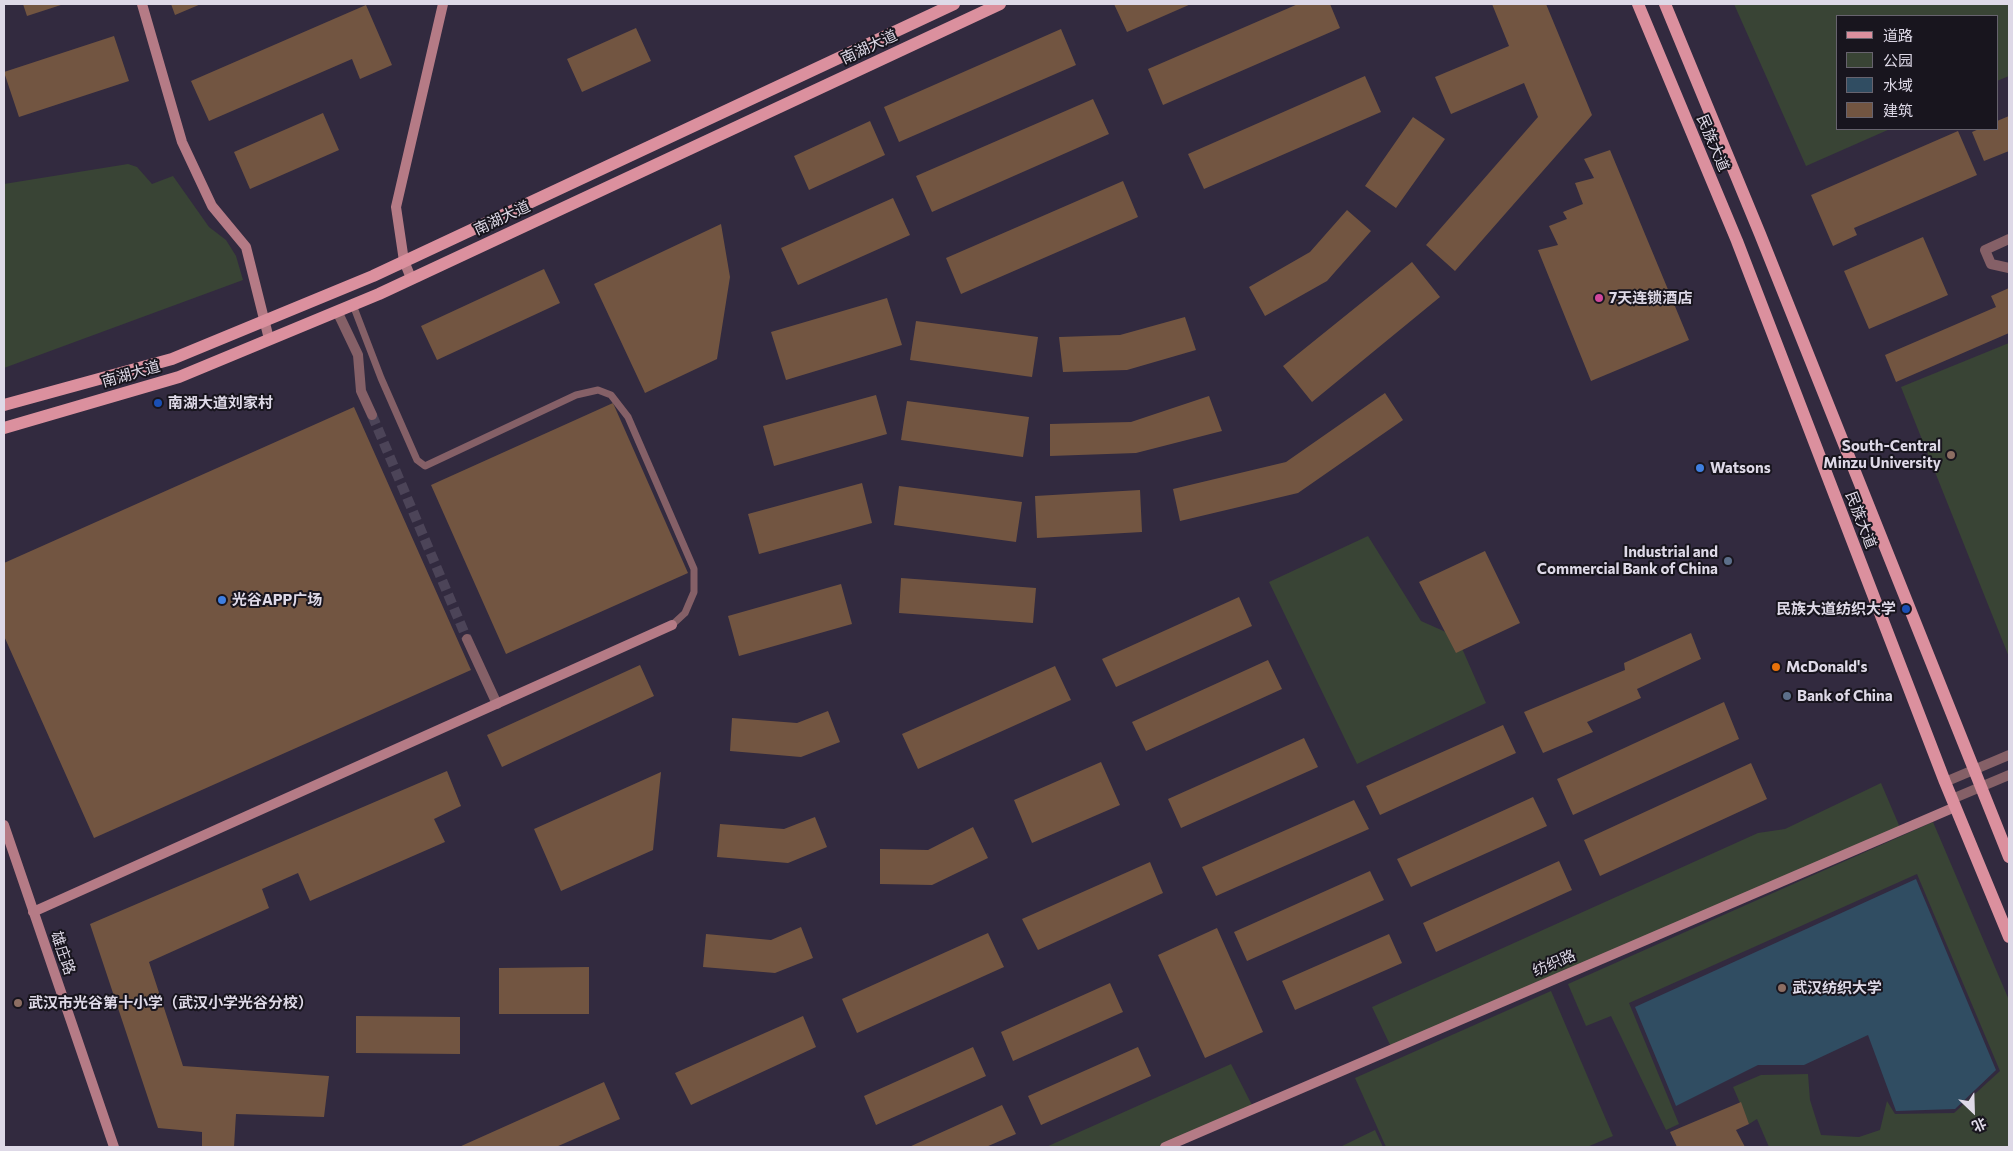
<!DOCTYPE html>
<html>
<head>
<meta charset="utf-8">
<style>
  body { margin:0 }
  #map { position:relative; width:2013px; height:1151px; overflow:hidden; background:#322a3f; font-family:Commissioner,"Noto Sans SC",sans-serif }
  canvas { display:block }
  .frame { position:absolute; inset:0; border:5px solid #ded9e7; pointer-events:none }
  .legend { position:absolute; left:1836px; top:15px; width:162px; height:115px; box-sizing:border-box; background:#18151e; border:1px solid #67636e; margin:0; padding:6px 9px; list-style:none; font-size:15px; color:#ded9e7 }
  .legend li { display:flex; align-items:center; gap:10px; height:25px }
  .legend b { width:25px; border:1px solid #67636e }
  .north { position:absolute; left:1948px; top:1086px; width:50px; height:50px; -webkit-text-stroke:4px #18151e; paint-order:stroke; rotate:156deg; font-size:14px; font-weight:700; line-height:20px; text-align:center; color:#ded9e7 }
  .north::after { content:''; display:block; margin:auto; width:18px; height:22px; background:#ded9e7; clip-path:polygon(50% 0,100% 100%,50% 72%,0 100%) }
</style>
</head>
<body>
<div id="map">
<canvas width="2013" height="1151"></canvas>
<div class="frame"></div>
<ul class="legend">
<li><b style="height:6px;background:#db909e"></b>道路</li>
<li><b style="height:14px;background:#394435"></b>公园</li>
<li><b style="height:14px;background:#304d62"></b>水域</li>
<li><b style="height:14px;background:#725541"></b>建筑</li>
</ul>
<div class="north">北</div>
</div>
<script>
const ctx = document.querySelector('canvas').getContext('2d');
ctx.lineJoin = 'round';
function fillPath(path, color) {
  ctx.fillStyle = color;
  ctx.fill(path, 'evenodd');
}
function toPath(rows) {
  const path = new Path2D();
  for (const r of rows) {
    path.moveTo(r[0], r[1]);
    for (let i = 2; i < r.length; i += 2) path.lineTo(r[i], r[i + 1]);
  }
  return path;
}
function stroke(path, color, width, dash) {
  ctx.strokeStyle = color;
  ctx.lineWidth = width;
  ctx.lineCap = dash ? 'butt' : 'round';
  ctx.setLineDash(dash || []);
  ctx.stroke(path);
}
function write(font, color, halo, rows, align = 'center') {
  ctx.font = font + ' Commissioner,"Noto Sans SC",sans-serif';
  ctx.lineWidth = 4;
  ctx.setLineDash([]);
  ctx.textBaseline = 'middle';
  ctx.strokeStyle = halo;
  ctx.fillStyle = color;
  for (const [text, x, y, turn = 0] of rows) {
    ctx.save();
    ctx.translate(x, y);
    ctx.rotate((+turn || 0) * Math.PI / 180);
    ctx.textAlign = isNaN(turn) ? turn : align;
    if (halo) ctx.strokeText(text, 0, 0);
    ctx.fillText(text, 0, 0);
    ctx.restore();
  }
}
const green = toPath([
  [1734,4,2009,4,2009,76,1997,81,1997,16,1837,16,1837,129,1890,129,1806,166],
  [128,164,137,167,152,184,173,176,209,227,226,240,236,256,243,280,4,368,4,184],
  [2009,343,2009,657,1901,387],
  [1368,536,1421,621,1457,637,1486,703,1357,764,1269,582],
  [1881,783,1901,830,1392,1049,1372,1007,1758,833,1785,829],
  [1933,822,2009,1000,2009,1147,1769,1147,1757,1119,1749,1124,1733,1087,1761,1075,1808,1074,1810,1100,1821,1135,1859,1137,1880,1130,1887,1101,1895,1114,1954,1113,2000,1071,1917,874,1629,1003,1679,1124,1666,1130,1611,1016,1586,1026,1568,984],
  [1551,991,1613,1136,1587,1147,1386,1147,1355,1078],
  [1231,1064,1254,1109,1165,1147,1046,1147],
  [1375,1130,1383,1147,1340,1147]
]);
const water = toPath([
  [1916,879,1996,1070,1955,1109,1896,1111,1868,1035,1804,1065,1758,1065,1676,1106,1635,1007]
]);
const building = toPath([
  [23,4,64,4,27,16],
  [171,4,201,4,175,15],
  [1114,4,1191,4,1127,32],
  [1298,4,1330,4,1340,28,1163,105,1148,69],
  [1492,4,1546,4,1592,115,1455,271,1426,245,1538,117,1524,83,1451,114,1435,77,1509,46],
  [366,5,392,65,360,79,352,59,209,121,191,81],
  [636,28,651,61,582,92,567,59],
  [1061,29,1076,65,899,142,884,107],
  [114,36,129,81,19,117,4,72],
  [1365,76,1381,112,1204,189,1188,154],
  [1093,99,1109,134,932,212,916,176],
  [323,113,339,150,250,189,234,152],
  [2009,116,2009,151,1984,161,1972,132,1979,129,1997,129,1997,121],
  [1413,117,1445,139,1396,208,1365,186],
  [870,121,885,155,809,190,794,156],
  [1958,131,1977,175,1854,228,1857,235,1833,246,1811,195],
  [1610,150,1689,340,1591,381,1538,250,1558,245,1549,226,1567,219,1563,212,1583,204,1575,183,1594,178,1584,159],
  [1123,181,1138,217,961,294,946,258],
  [893,198,910,235,798,285,781,248],
  [1347,210,1371,231,1327,281,1265,316,1249,287,1310,252],
  [721,224,730,277,717,359,645,393,594,284],
  [1923,237,1948,295,1869,329,1844,271],
  [1412,262,1440,297,1312,402,1283,366],
  [544,269,560,303,437,360,421,326],
  [2009,288,2009,333,1896,382,1885,355,1996,307,1991,296],
  [887,298,902,345,786,380,771,332],
  [1185,317,1196,350,1127,370,1063,372,1059,337,1120,335],
  [916,321,1038,337,1032,377,910,360],
  [1385,393,1403,420,1298,493,1180,521,1173,489,1286,462],
  [876,395,887,434,774,466,763,426],
  [1209,396,1222,431,1136,453,1050,456,1050,424,1131,422],
  [907,401,1029,417,1023,457,901,440],
  [613,403,688,573,506,654,431,485],
  [354,407,471,670,94,838,4,636,4,563],
  [862,483,872,523,759,554,748,514],
  [899,486,1022,502,1016,542,894,525],
  [1140,490,1142,532,1037,538,1035,496],
  [1485,551,1520,623,1456,653,1419,582],
  [901,578,1036,588,1033,623,899,613],
  [841,584,852,624,739,656,728,616],
  [1239,597,1252,626,1116,687,1102,659],
  [1691,633,1701,659,1637,689,1641,698,1587,722,1593,732,1543,753,1524,712,1625,670,1624,663],
  [1268,660,1282,689,1146,751,1132,722],
  [640,665,654,696,502,767,487,735],
  [1055,666,1071,700,918,769,902,734],
  [1724,702,1739,739,1573,815,1557,779],
  [828,711,840,742,801,757,730,751,732,718,797,723],
  [1503,725,1516,753,1380,815,1366,786],
  [1304,738,1318,767,1181,828,1168,799],
  [1101,762,1120,805,1032,843,1014,800],
  [1751,763,1767,799,1600,876,1584,840],
  [447,771,461,806,434,819,445,842,310,901,298,873,262,889,269,908,149,962,183,1066,329,1076,324,1117,236,1114,234,1147,202,1147,202,1132,158,1128,90,924],
  [661,772,653,850,561,891,534,829],
  [1533,797,1547,826,1411,887,1397,859],
  [1354,800,1369,829,1216,896,1202,867],
  [815,817,827,847,788,863,717,857,720,824,784,829],
  [973,827,988,858,932,885,880,884,880,849,928,850],
  [1559,861,1572,890,1436,952,1423,923],
  [1150,862,1163,893,1038,950,1022,919],
  [1370,871,1384,900,1247,961,1234,932],
  [801,927,813,958,775,973,703,967,706,934,771,940],
  [1217,928,1263,1032,1205,1058,1158,955],
  [988,933,1004,967,857,1033,842,999],
  [1389,934,1402,963,1295,1010,1282,981],
  [589,967,589,1014,499,1014,499,968],
  [1110,983,1123,1012,1013,1061,1001,1032],
  [356,1016,460,1017,460,1054,356,1053],
  [803,1016,816,1047,691,1105,675,1073],
  [973,1047,986,1076,876,1125,864,1096],
  [1138,1047,1151,1076,1041,1125,1028,1096],
  [604,1082,620,1119,556,1147,459,1147],
  [1741,1102,1749,1124,1736,1130,1745,1147,1677,1147,1670,1132],
  [1002,1105,1016,1134,986,1147,909,1147]
]);
const streetTunnel = toPath([
  [372,415,467,639]
]);
const lane = toPath([
  [353,305,381,378,417,460,425,466,576,395,598,390,611,395,628,417,694,569,694,592,685,613,672,625]
]);
const street = toPath([
  [2009,239,1985,250,1991,264,2009,268],
  [337,311,358,355,361,391,372,415],
  [467,639,497,704],
  [1945,782,2009,755],
  [1952,799,2009,775]
]);
const secondary = toPath([
  [142,4,182,142,212,206,246,247,269,339],
  [411,278,404,261,396,207,443,4],
  [4,825,114,1147],
  [33,912,672,625],
  [1165,1147,1955,807]
]);
const primary = toPath([
  [1638,4,1737,241,1945,782,2009,937],
  [1665,4,1760,234,2009,857],
  [4,405,172,359,373,276,954,4],
  [4,428,179,377,379,294,1000,4]
]);
const markers = [
  [1599,298,5,"#d1479c"],
  [158,403,5,"#1a4fb4"],
  [1951,455,5,"#8d6e63"],
  [1700,468,5,"#3f7fe0"],
  [1728,561,5,"#5c6f8a"],
  [222,600,5,"#3f7fe0"],
  [1906,609,5,"#1a4fb4"],
  [1776,667,5,"#e8710a"],
  [1787,696,5,"#5c6f8a"],
  [1782,988,5,"#8d6e63"],
  [18,1003,5,"#8d6e63"]
];
const streetNames = [
  ["南湖大道",869,47,-25],
  ["民族大道",1713,143,67],
  ["南湖大道",502,218,-25],
  ["南湖大道",131,374,-16],
  ["民族大道",1861,520,69],
  ["雄庄路",63,953,71],
  ["纺织路",1554,963,-23]
];
const poiNames = [
  ["7天连锁酒店",1609,298],
  ["南湖大道刘家村",168,403],
  ["South-Central",1941,446,"right"],
  ["Minzu University",1941,463,"right"],
  ["Watsons",1710,468],
  ["Industrial and",1718,552,"right"],
  ["Commercial Bank of China",1718,569,"right"],
  ["光谷APP广场",232,600],
  ["民族大道纺织大学",1896,609,"right"],
  ["McDonald's",1786,667],
  ["Bank of China",1797,696],
  ["武汉纺织大学",1792,988],
  ["武汉市光谷第十小学（武汉小学光谷分校）",28,1003]
];
fillPath(green, '#394435');
fillPath(water, '#304d62');
fillPath(building, '#725541');
stroke(streetTunnel, '#4c4458', 10, [10, 5]);
stroke(lane, '#856067', 7);
stroke(street, '#856067', 10);
stroke(secondary, '#b57b86', 10);
stroke(primary, '#db909e', 12);
for (const [x, y, r, color] of markers) {
  const dot = new Path2D();
  dot.arc(x, y, r, 0, 2 * Math.PI);
  ctx.fillStyle = color;
  ctx.fill(dot);
  stroke(dot, '#18151e', 2);
}
write('15px', '#ded9e7', '#18151e', streetNames);
write('bold 15px', '#ded9e7', '#18151e', poiNames, 'left');
</script>
</body>
</html>
